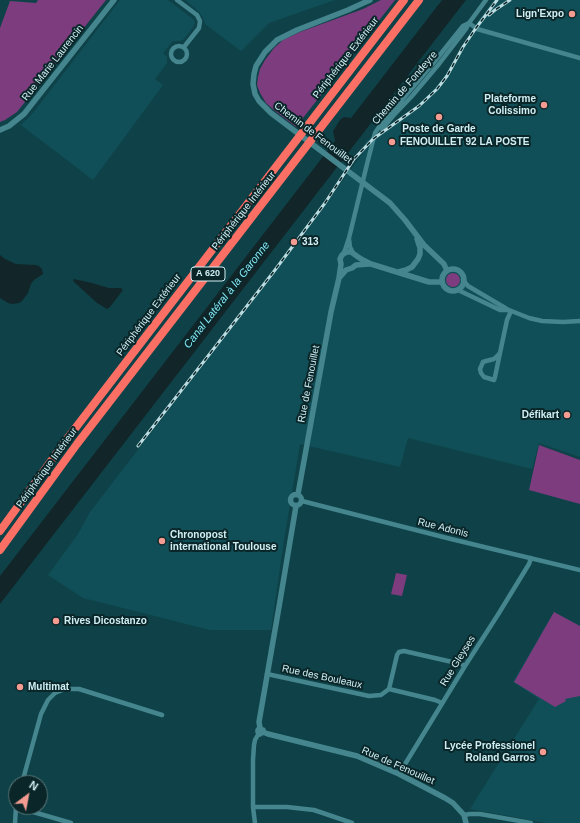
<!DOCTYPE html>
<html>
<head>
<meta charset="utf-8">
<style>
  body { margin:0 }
  #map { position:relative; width:580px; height:823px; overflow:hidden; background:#0e4248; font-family:Arial,sans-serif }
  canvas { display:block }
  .north { position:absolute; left:8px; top:775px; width:40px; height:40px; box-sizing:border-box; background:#0a2629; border:1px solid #59767a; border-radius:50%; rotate:32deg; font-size:11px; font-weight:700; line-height:16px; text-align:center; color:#d0eff4 }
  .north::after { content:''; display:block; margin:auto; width:14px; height:18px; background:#f59c92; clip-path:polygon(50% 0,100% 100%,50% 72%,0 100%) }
</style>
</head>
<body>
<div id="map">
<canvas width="580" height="823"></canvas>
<div class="north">N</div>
</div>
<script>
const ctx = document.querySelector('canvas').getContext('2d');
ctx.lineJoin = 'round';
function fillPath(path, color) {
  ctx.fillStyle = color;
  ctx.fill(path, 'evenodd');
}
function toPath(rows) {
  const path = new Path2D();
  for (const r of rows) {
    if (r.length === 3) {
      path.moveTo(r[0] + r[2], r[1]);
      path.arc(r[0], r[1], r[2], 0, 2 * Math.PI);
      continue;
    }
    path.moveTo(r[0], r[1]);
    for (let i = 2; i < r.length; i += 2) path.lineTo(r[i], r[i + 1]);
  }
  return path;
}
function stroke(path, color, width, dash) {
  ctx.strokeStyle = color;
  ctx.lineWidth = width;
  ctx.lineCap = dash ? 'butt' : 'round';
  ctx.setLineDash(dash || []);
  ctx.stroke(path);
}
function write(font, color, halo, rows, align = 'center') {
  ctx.font = font + ' Arial,sans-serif';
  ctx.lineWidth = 4;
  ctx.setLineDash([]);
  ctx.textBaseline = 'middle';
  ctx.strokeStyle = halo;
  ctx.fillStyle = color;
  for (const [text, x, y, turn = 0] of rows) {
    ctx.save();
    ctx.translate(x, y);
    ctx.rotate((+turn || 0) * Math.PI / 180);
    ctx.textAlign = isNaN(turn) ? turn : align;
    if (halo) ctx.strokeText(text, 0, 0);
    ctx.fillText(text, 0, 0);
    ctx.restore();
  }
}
const built = toPath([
  [120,0,168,0,193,19,195,23,193,27,184,39,181,41,173,41,163,53,167,57,167,63,155,79,163,85,93,180,21,125,33,113],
  [185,0,335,0,269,23,241,51,205,24,202,16,195,8],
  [494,0,580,0,580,457,539,443,532,469,408,438,400,467,300,444,284,540,271,630,210,630,83,598,48,575,78,534,90,512,307,230,362,154,366,141,405,116,425,98,443,79,477,22],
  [554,612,580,626,580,823,547,823,470,809,539,699,513,682]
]);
const green = toPath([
  [38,0,106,0,17,112,5,120,0,122,0,28,10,1,36,3],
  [381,0,395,0,296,127,275,111,266,103,260,93,257,85,258,77,260,69,265,60,274,48,283,40,300,32,363,9],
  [453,280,7],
  [539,445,580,460,580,504,529,490],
  [396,573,407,575,402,596,391,594],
  [554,612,580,626,580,696,565,699,566,701,555,707,514,682]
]);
const water = toPath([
  [442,0,466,0,0,604,0,576,335,141,333,131,340,120,344,117,351,118],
  [0,255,5,259,16,264,36,265,39,266,42,269,43,274,34,280,31,284,28,293,22,301,19,303,12,304,8,303,0,298],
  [74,279,92,283,109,288,121,288,123,290,110,307,107,309,97,303,74,282,73,280]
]);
const minor = toPath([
  [177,0,197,15,200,21,199,28,184,47],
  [469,23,477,29,580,58],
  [179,54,8],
  [382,129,393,116,412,96,439,64,466,29,469,23,486,0],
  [349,239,350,247,353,253],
  [343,254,345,250,349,238,368,160,375,133,379,127,435,61,463,26,469,23],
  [463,280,468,286,507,309],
  [458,290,500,310,509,310,529,318,542,321,563,322,580,321],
  [500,353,494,359,486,361,483,362,480,369,481,373,484,377,494,380,495,377,500,353,507,320,511,311],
  [302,501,451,539,580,570],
  [267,674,369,696,381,695,389,689,435,700,442,703],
  [389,689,397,655,399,652,404,651,461,664,465,666],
  [399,774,465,666,499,613,529,564,531,558],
  [22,783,41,714,48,700,55,693,65,689,79,689,162,715],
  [16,807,71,823],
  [253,807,287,807,314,810,352,823],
  [464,815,470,814,480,814,531,823],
  [15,823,16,807],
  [255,823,253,807,253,760,254,745,255,740,259,733]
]);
const tertiary = toPath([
  [370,0,348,10,297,30,277,40,265,52,256,66,254,74,253,84,255,94,259,101,271,113,390,203,405,220,424,245,444,264,447,271],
  [0,130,9,126,24,114,114,0],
  [453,280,11],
  [398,272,406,270,412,267,418,259,420,254,420,248,417,239],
  [340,277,346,270,352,268,356,265,369,264],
  [298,494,331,312,339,278,341,264,340,259,342,255,347,252,351,252,361,259,371,264,429,282,442,282],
  [296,500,5.5],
  [263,730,263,732,268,734,357,756,399,774,445,798,453,803,464,815,466,823],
  [263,732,260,734,258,732,258,730,260,728,259,722,279,607,296,506]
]);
const motorway = toPath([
  [0,531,67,439,404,0],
  [0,550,77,444,419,0]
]);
const rail = toPath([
  [489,15,495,10,510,0],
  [138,446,275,270,325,203,354,159,373,139,419,106,437,89,447,76,463,47,476,28,497,0]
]);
const markers = [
  [572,14,4,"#f59c92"],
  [544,105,4,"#f59c92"],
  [439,117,4,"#f59c92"],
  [392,142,4,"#f59c92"],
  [294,242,4,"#f59c92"],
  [567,415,4,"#f59c92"],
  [162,541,4,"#f59c92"],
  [56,621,4,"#f59c92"],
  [20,687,4,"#f59c92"],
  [543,752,4,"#f59c92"]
];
const shields = [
  [208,274,34]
];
const shieldNames = [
  ["A 620",208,274]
];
const poiNames = [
  ["Lign'Expo",564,14,"right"],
  ["Plateforme",536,99,"right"],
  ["Colissimo",536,111,"right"],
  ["Poste de Garde",439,129,"center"],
  ["FENOUILLET 92 LA POSTE",400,142],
  ["313",302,242],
  ["Défikart",559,415,"right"],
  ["Chronopost",170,535],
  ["international Toulouse",170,547],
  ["Rives Dicostanzo",64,621],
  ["Multimat",28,687],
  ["Lycée Professionel",535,746,"right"],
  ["Roland Garros",535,758,"right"]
];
const streetNames = [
  ["Périphérique Extérieur",346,58,-52],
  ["Rue Marie Laurencin",53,63,-52],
  ["Chemin de Fondeyre",405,88,-49],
  ["Chemin de Fenouillet",313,133,37],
  ["Périphérique Intérieur",244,211,-52],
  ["Périphérique Extérieur",149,315,-53],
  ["Rue de Fenouillet",309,384,-79],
  ["Périphérique Intérieur",47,468,-54],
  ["Rue Adonis",443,528,14],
  ["Rue Gleyses",458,661,-58],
  ["Rue des Bouleaux",322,677,12],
  ["Rue de Fenouillet",398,766,24]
];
const waterNames = [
  ["Canal Latéral à la Garonne",227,295,-52]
];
fillPath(built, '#104f57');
fillPath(green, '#7c3c7d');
fillPath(water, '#122629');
stroke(minor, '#45858d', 4.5);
stroke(tertiary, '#45858d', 5.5);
stroke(motorway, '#fb6f64', 8);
stroke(rail, '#badce1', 3);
stroke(rail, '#0a2629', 1.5, [4.5]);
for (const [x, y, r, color] of markers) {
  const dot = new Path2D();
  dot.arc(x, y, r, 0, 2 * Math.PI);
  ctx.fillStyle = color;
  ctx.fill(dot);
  stroke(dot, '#0a2629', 1.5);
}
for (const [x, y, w] of shields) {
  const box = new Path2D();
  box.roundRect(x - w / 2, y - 7, w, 14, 3);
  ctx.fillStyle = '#0a2629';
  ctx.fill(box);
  stroke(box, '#d0eff4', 1);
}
write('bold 9px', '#d0eff4', null, shieldNames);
write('bold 10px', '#d0eff4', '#0a2629', poiNames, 'left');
write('10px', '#d0eff4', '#0a2629', streetNames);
write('italic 11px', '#84e9f7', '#0a2629', waterNames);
</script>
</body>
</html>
